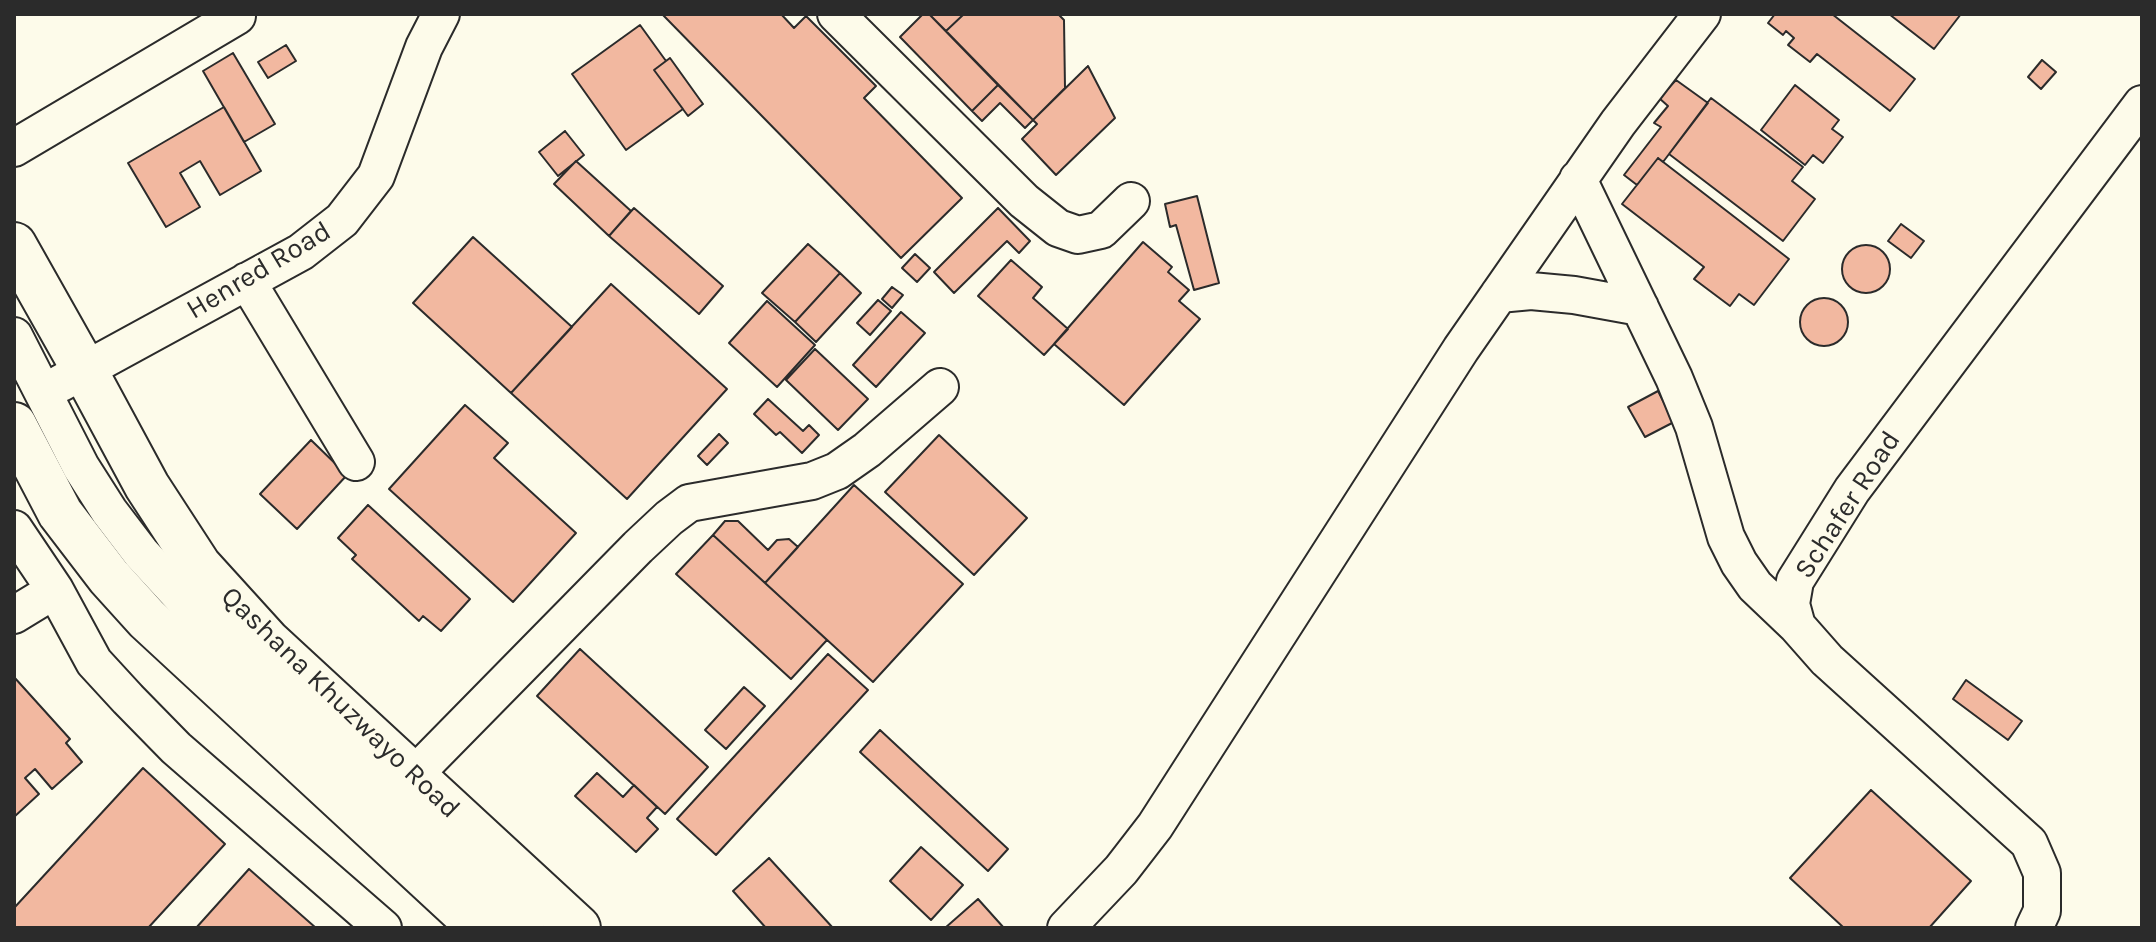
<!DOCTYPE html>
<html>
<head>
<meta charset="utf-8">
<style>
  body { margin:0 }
  #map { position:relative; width:2156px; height:942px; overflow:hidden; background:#fdfbea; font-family:Karla,sans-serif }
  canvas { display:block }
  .frame { position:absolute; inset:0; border:16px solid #2b2b2b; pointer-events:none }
</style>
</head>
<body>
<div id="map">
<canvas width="2156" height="942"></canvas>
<div class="frame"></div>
</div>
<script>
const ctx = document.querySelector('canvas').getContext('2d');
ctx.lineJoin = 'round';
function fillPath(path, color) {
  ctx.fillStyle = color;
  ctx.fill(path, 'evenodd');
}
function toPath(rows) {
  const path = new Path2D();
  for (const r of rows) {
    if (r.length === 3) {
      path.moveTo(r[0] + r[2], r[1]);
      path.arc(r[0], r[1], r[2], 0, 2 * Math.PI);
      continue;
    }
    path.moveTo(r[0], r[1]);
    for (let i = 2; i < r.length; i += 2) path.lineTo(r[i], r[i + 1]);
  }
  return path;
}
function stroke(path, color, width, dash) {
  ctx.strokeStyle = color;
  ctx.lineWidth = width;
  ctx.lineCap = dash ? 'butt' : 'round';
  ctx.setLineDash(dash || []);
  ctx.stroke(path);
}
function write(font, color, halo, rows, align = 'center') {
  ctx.font = font + ' Karla,sans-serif';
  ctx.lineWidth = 6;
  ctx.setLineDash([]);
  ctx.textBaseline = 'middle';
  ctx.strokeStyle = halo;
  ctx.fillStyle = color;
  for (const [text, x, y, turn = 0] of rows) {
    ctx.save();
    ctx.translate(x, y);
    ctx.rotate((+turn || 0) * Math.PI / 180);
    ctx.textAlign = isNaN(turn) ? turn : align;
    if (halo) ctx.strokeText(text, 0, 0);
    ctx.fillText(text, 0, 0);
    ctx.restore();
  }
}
const building = toPath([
  [662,14,781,14,794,28,806,16,876,86,864,98,962,198,901,258,662,14],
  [923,14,929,14,998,85,972,111,900,37,923,14],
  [929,14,964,14,946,31,929,14],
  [964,14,1058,14,1064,20,1065,88,1033,120,946,31,964,14],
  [1775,14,1832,14,1915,79,1890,111,1817,54,1810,62,1788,45,1794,38,1786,31,1783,35,1768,23,1775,14],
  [1889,14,1961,14,1934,49,1889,14],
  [640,25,666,61,654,70,683,109,626,150,572,74,640,25],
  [286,45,296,61,268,78,258,62,286,45],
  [233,53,275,124,244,142,203,71,233,53],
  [670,58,703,104,688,116,654,70,670,58],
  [2042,60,2056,72,2041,89,2028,77,2042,60],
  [1088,66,1115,118,1056,175,1022,139,1037,124,1033,120,1088,66],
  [1676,80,1708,103,1663,162,1658,158,1637,185,1624,175,1661,127,1654,123,1668,106,1659,98,1676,80],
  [998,85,1033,120,1025,128,1000,103,982,121,972,111,998,85],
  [1795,85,1839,120,1832,129,1843,137,1823,163,1813,155,1805,165,1761,130,1795,85],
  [1711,98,1803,167,1792,181,1815,199,1783,241,1669,154,1711,98],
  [224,107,261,171,220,195,200,161,180,173,200,207,166,227,128,163,224,107],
  [565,131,584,155,558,176,539,152,565,131],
  [1658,158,1789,259,1754,305,1739,294,1730,306,1694,279,1704,267,1622,204,1658,158],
  [576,161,631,211,609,236,554,184,576,161],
  [1197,196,1219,283,1194,290,1176,225,1170,227,1165,204,1197,196],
  [634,208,723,286,699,314,609,236,634,208],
  [998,208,1030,241,1019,253,1007,241,954,293,934,272,998,208],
  [1901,224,1924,241,1911,258,1888,241,1901,224],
  [473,237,572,327,511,393,413,303,473,237],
  [1143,242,1172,267,1168,272,1189,290,1179,301,1200,319,1124,405,1054,344,1143,242],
  [808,244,840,273,795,322,762,293,808,244],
  [1866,269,24],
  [915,254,930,268,917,282,902,268,915,254],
  [1011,260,1042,287,1033,298,1068,329,1044,355,978,296,1011,260],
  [840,273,861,293,816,342,795,322,840,273],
  [611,284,727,389,627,499,511,393,611,284],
  [892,287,903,295,892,308,882,299,892,287],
  [1824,322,24],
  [878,300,891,311,870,335,857,323,878,300],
  [767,301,815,345,777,387,729,343,767,301],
  [901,312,925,333,876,387,853,365,901,312],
  [815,349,868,399,838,430,786,380,815,349],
  [1658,391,1674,422,1645,437,1628,407,1658,391],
  [768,399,803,431,809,425,819,435,802,453,780,432,776,435,754,414,768,399],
  [465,405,508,443,494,458,576,533,513,602,389,489,465,405],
  [719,434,728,443,707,465,698,456,719,434],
  [939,435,1027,518,974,575,885,492,939,435],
  [311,440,347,475,297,529,260,494,311,440],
  [854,485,963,584,873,682,765,583,854,485],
  [368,505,470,599,441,631,423,616,419,621,352,559,356,555,338,538,368,505],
  [725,521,738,521,768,550,777,540,789,539,798,547,765,583,713,535,725,521],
  [713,535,827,640,791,679,676,574,713,535],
  [580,649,708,767,665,814,537,696,580,649],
  [828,654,868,690,716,855,677,819,828,654],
  [14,677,70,739,66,743,82,762,52,789,35,769,25,778,39,794,14,817,14,677],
  [1966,680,2022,721,2008,740,1953,699,1966,680],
  [744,687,765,706,726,749,705,730,744,687],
  [880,730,1008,849,988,871,860,752,880,730],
  [143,768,225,844,148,928,14,928,14,908,143,768],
  [597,773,623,797,634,785,657,807,647,818,658,829,636,852,575,796,597,773],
  [1871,790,1971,881,1929,928,1844,928,1790,878,1871,790],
  [921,847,963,885,931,920,890,881,921,847],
  [769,858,833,928,766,928,733,891,769,858],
  [249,869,316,928,196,928,249,869],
  [978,899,1004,928,945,928,978,899]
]);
const minor = toPath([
  [836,14,1024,201,1058,228,1078,235,1101,230,1131,201],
  [14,148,237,16],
  [1578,179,1674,378,1694,427,1726,537,1739,563,1755,586,1797,626],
  [247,281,356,462],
  [1499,294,1531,291,1574,295,1640,307],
  [14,336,81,467,109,511,141,553,200,617,334,748,526,928],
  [61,383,301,252,342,220,376,176,424,47,441,14],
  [14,529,55,590,94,662,128,699,176,748,383,928],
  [14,615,55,590],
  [413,776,638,547,669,518,689,503,812,481,837,471,867,450,940,387],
  [1066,928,1121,870,1155,826,1461,349,1618,123,1702,14],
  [2034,928,2042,911,2042,873,2029,843,1827,660,1797,626,1791,604,1795,581,1852,490,2142,104]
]);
const major = toPath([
  [14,245,85,371,147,486,199,566,268,642,578,928],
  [14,425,60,513,109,577,147,619,481,928]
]);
const streetNames = [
  ["Henred Road",259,271,-31],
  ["Schafer Road",1848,505,-57],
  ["Qashana Khuzwayo Road",340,703,44]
];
fillPath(building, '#f2b8a0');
stroke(building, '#2b2b2b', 2);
stroke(minor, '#2b2b2b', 40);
stroke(major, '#2b2b2b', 48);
stroke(minor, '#fdfbea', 36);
stroke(major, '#fdfbea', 44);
write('28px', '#2b2b2b', '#fdfbea', streetNames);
</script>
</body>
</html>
